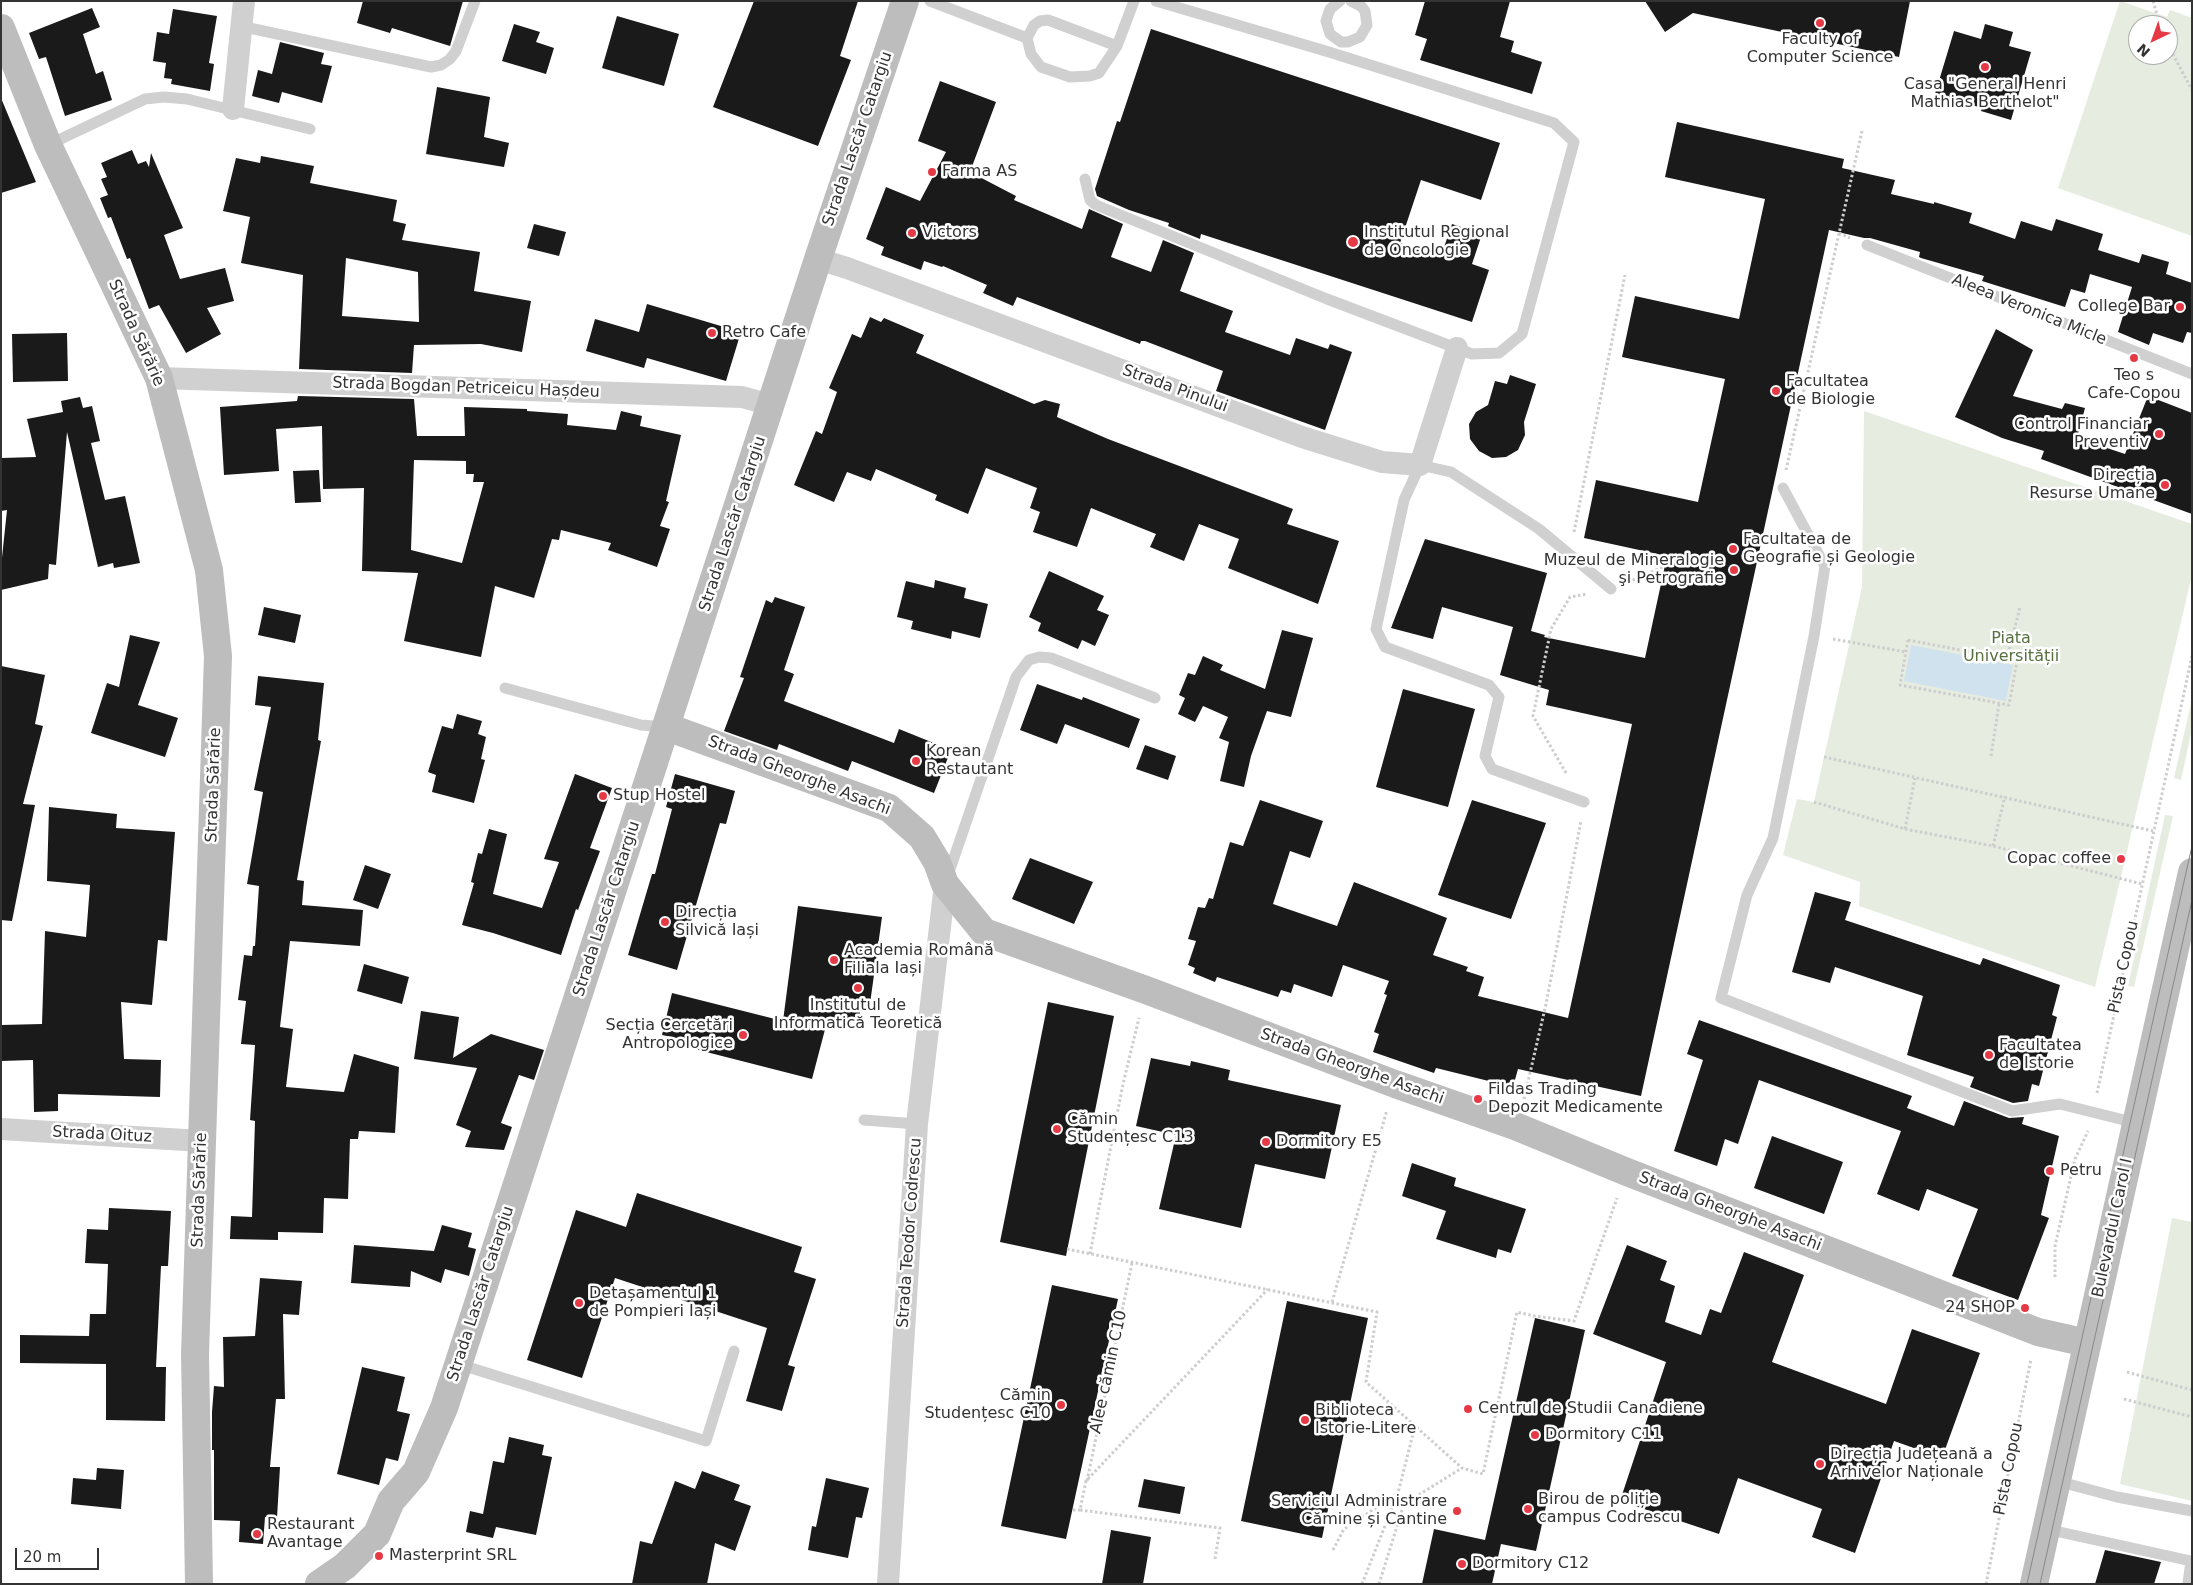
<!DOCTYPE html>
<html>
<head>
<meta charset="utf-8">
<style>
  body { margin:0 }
  #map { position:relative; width:2193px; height:1585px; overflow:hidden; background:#fff; font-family:"DejaVu Sans",sans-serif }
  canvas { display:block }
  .frame { position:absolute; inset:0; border:2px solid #333; pointer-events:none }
  .north { position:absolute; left:2128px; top:15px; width:50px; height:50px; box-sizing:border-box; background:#fff; border:1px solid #adadad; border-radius:50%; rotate:222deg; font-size:14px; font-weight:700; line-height:20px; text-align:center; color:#333 }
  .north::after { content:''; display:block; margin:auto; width:18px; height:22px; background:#e63946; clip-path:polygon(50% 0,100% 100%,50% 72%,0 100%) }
  .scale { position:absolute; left:15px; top:1548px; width:84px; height:22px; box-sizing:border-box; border:2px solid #333; border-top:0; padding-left:6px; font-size:15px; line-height:18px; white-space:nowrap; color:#333; -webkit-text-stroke:4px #fff; paint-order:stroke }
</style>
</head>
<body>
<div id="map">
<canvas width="2193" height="1585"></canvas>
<div class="frame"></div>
<div class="north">N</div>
<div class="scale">20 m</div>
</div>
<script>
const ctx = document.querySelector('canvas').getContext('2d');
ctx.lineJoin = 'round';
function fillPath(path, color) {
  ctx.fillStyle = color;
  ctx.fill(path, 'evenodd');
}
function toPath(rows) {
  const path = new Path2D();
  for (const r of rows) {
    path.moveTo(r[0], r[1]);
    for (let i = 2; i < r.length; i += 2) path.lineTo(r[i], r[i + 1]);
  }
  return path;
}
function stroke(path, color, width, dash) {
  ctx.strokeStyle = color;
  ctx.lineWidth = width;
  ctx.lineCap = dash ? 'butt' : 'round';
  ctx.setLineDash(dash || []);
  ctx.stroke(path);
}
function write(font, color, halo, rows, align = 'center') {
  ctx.font = font + ' "DejaVu Sans",sans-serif';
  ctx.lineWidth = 5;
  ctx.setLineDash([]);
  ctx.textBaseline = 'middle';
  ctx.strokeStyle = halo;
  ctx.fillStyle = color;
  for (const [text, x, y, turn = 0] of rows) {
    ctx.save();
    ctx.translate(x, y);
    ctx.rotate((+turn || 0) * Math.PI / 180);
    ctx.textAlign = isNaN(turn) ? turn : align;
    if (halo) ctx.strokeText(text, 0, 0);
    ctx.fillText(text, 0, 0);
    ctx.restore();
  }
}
const green = toPath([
  [2120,1,2167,17,2170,10,2192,18,2192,236,2058,188],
  [2138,25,2168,25,2168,55,2138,55],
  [1864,411,2192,524,2192,575,2095,987,1859,906,1860,882,1783,855,1797,799,1814,802,1862,587],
  [2192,699,2192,729,2181,780,2174,778],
  [2165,815,2173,816,2134,987,2128,986],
  [2172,1218,2192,1222,2192,1501,2120,1484]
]);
const water = toPath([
  [1911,645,2013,665,2006,701,1904,681]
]);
const building = toPath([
  [363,1,463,1,450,46,392,28,390,33,357,23],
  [754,1,858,1,840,56,851,60,818,146,713,107],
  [1425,1,1510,1,1500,37,1514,41,1511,52,1542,62,1532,94,1420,60,1427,39,1415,35],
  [1645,1,1910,1,1899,57,1693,13,1665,32],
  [92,8,100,27,83,34,96,74,103,71,112,100,65,116,46,57,39,59,29,33],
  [173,9,217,16,209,63,214,64,210,91,171,84,172,79,164,78,166,63,153,61,157,32,169,34],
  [617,16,679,34,664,86,602,68],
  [514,24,540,32,536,42,554,48,546,74,502,61],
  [1985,24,2013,32,2009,46,2031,52,2011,120,1981,111,1982,108,1935,94,1954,31,1981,39],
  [1151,29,1500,143,1481,200,1421,180,1400,243,1441,256,1452,224,1482,234,1472,264,1489,270,1472,322,1201,234,1200,239,1168,226,1169,223,1129,210,1097,196,1095,189,1117,121,1120,122],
  [280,42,324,53,321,64,332,66,322,103,282,92,279,103,252,96,258,70,272,74],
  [940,81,996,102,970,172,1016,196,1014,200,1082,229,1089,209,1123,224,1111,257,1151,272,1163,240,1194,253,1180,291,1233,311,1225,332,1290,355,1296,338,1328,349,1330,344,1352,352,1325,430,1216,391,1223,371,1145,341,1141,341,1140,344,1017,297,1013,306,983,293,987,285,943,266,942,267,924,261,921,270,881,255,884,247,866,239,886,187,920,201,946,152,918,141],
  [437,87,490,97,484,137,509,143,504,167,426,154],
  [1,98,36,182,1,193],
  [1677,122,1844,159,1842,168,1895,180,1891,194,1934,204,1934,202,1972,213,1969,223,2015,239,2021,221,2052,231,2056,219,2103,234,2098,250,2139,263,2142,254,2169,262,2166,274,2192,283,2192,333,2187,332,2183,343,2153,333,2149,345,2118,332,2132,287,2090,274,2085,293,2071,289,2065,307,1982,281,1984,276,1921,258,1919,257,1920,252,1870,238,1864,238,1829,230,1641,1096,1518,1069,1513,1087,1436,1068,1434,1073,1373,1052,1379,1034,1374,1032,1387,995,1384,994,1389,981,1343,965,1332,997,1294,984,1291,993,1281,990,1278,997,1217,977,1215,982,1193,973,1195,968,1188,965,1196,941,1188,939,1198,907,1205,908,1209,898,1213,899,1230,842,1243,846,1260,800,1323,821,1310,858,1290,851,1273,904,1337,926,1354,882,1447,918,1433,955,1468,967,1466,971,1484,977,1478,996,1568,1018,1632,724,1546,705,1549,690,1500,675,1513,627,1442,607,1433,639,1391,628,1425,539,1547,573,1531,631,1545,635,1544,637,1645,658,1667,556,1584,538,1596,480,1698,502,1725,379,1622,357,1635,296,1739,319,1765,199,1665,177],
  [132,150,138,164,146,161,149,167,151,153,183,228,164,235,180,279,225,268,234,301,207,308,221,334,186,353,159,305,149,309,130,258,127,259,111,217,108,218,100,198,108,195,101,179,107,177,101,163],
  [261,156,314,166,310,183,397,200,393,221,406,224,402,240,480,252,474,291,531,301,522,352,481,344,414,345,412,373,299,369,303,275,241,263,250,217,223,211,236,158,260,163],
  [346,258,418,272,419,322,342,316],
  [534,224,566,232,559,256,527,248],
  [647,304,741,332,726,381,647,358,644,368,586,351,595,319,639,332],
  [870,317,881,322,884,318,924,335,916,353,1034,404,1045,400,1060,404,1057,417,1108,439,1293,509,1287,524,1339,541,1318,604,1228,568,1239,539,1199,524,1184,561,1150,547,1156,534,1091,508,1077,547,1033,532,1040,512,1030,508,1037,488,986,468,968,514,935,500,937,495,876,469,871,481,847,472,834,502,794,485,816,431,822,434,837,392,829,388,852,334,861,338],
  [1996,329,2033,350,2013,396,2062,409,2065,403,2085,408,2077,438,2125,454,2148,396,2192,413,2192,514,2041,459,2044,451,2002,438,1955,417],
  [67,333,68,381,13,382,12,334],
  [1510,375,1536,384,1524,422,1525,435,1518,450,1506,457,1492,458,1479,451,1470,439,1469,424,1476,412,1488,405,1495,381,1507,384],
  [298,396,414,399,417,436,465,436,464,407,527,409,527,411,568,414,567,425,616,430,621,411,642,416,640,426,681,435,666,501,669,502,660,526,670,529,657,567,608,550,611,543,561,530,559,540,552,539,534,598,495,586,481,657,404,641,418,573,362,571,364,488,323,489,322,426,276,429,279,471,224,475,220,407,297,401],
  [414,460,466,461,466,474,474,474,473,482,484,482,462,563,411,550],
  [80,397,83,408,92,406,100,441,91,443,105,500,125,496,140,563,114,568,113,563,98,567,67,432,56,565,49,564,48,579,1,590,1,567,7,510,1,511,1,458,36,457,27,419,63,412,61,401],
  [319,470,321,502,295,503,293,471],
  [1049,571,1104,596,1097,610,1109,615,1095,646,1082,640,1078,649,1038,631,1041,623,1029,617],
  [935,580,966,588,964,598,988,604,980,638,952,631,951,639,911,629,913,621,897,617,906,581,934,588],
  [775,597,805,607,784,670,794,674,784,701,894,743,899,729,951,750,934,793,852,761,848,771,779,744,777,750,724,731,744,678,740,677,766,600,772,603],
  [264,607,301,615,295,643,258,635],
  [1282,630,1313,638,1291,717,1267,711,1251,756,1244,787,1220,781,1229,742,1219,738,1228,717,1203,706,1195,722,1178,714,1185,698,1179,695,1188,673,1195,675,1203,656,1223,665,1220,670,1265,689],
  [130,635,160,642,138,705,178,718,165,757,91,733,107,683,119,687],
  [1,666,45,675,35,724,43,726,23,804,35,805,12,921,1,920],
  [258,676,324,683,318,740,321,741,297,880,304,881,302,905,363,910,360,946,290,941,280,1027,293,1029,286,1087,344,1092,354,1054,399,1067,395,1133,359,1131,358,1139,350,1139,348,1199,324,1198,323,1233,278,1232,278,1240,230,1239,231,1216,252,1217,255,1121,250,1120,255,1045,241,1044,246,1001,238,1000,244,955,252,956,253,946,255,946,259,886,247,884,263,792,254,790,271,707,255,705],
  [1037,684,1082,700,1083,697,1140,719,1129,748,1065,724,1057,744,1020,730],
  [1403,689,1475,709,1448,807,1376,787],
  [457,714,482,721,478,734,486,737,481,759,485,760,474,803,432,792,436,775,428,772,442,726,453,729],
  [1145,745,1176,756,1168,780,1136,769],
  [575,774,612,788,590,848,600,851,578,910,576,909,561,955,493,933,462,925,474,883,471,882,478,853,482,854,489,829,507,834,493,894,542,908,559,862,544,859],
  [675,774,735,791,726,824,720,823,677,970,628,955,652,874,655,874,672,809,666,807],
  [1472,800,1546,823,1511,919,1438,895],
  [49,807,117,814,116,828,175,832,167,941,158,940,152,1005,121,1002,124,1059,161,1060,160,1097,58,1094,58,1111,34,1112,33,1060,1,1061,1,1025,42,1024,45,931,86,937,90,885,47,881],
  [1030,858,1093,882,1074,924,1012,899],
  [365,865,391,874,378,909,353,900],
  [1815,892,1851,902,1845,920,1980,965,1983,958,2060,985,2052,1015,2057,1017,2039,1086,2032,1084,2028,1101,2013,1103,1970,1087,1974,1077,1907,1055,1923,996,1835,967,1830,983,1792,972],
  [798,906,882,917,869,1011,860,1009,859,1022,828,1018,812,1079,675,1044,677,1038,662,1035,672,993,783,1021],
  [364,964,409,977,402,1004,357,991],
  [1048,1002,1114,1016,1066,1256,1000,1242],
  [421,1011,459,1017,453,1058,491,1034,544,1050,534,1080,519,1075,501,1123,512,1127,504,1150,465,1147,471,1131,456,1125,477,1068,414,1059],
  [1699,1020,1912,1096,1907,1108,1954,1126,1964,1101,2009,1118,2024,1117,2022,1124,2059,1136,2041,1215,2049,1218,2018,1300,1952,1276,1978,1209,1927,1189,1919,1211,1877,1194,1901,1131,1759,1080,1738,1144,1725,1139,1717,1166,1674,1151,1703,1060,1687,1054],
  [1151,1058,1190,1066,1191,1061,1230,1070,1228,1080,1341,1105,1325,1179,1255,1164,1241,1228,1159,1209,1176,1135,1136,1126],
  [1772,1136,1843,1162,1824,1214,1754,1188],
  [1412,1163,1456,1178,1454,1186,1526,1209,1511,1253,1498,1249,1496,1258,1436,1239,1446,1211,1402,1196],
  [637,1193,802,1247,794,1272,816,1279,788,1365,795,1367,782,1411,746,1401,767,1328,615,1278,582,1378,527,1360,576,1210,626,1227],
  [109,1208,171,1211,168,1266,161,1266,156,1367,166,1367,165,1421,106,1420,106,1364,20,1363,20,1335,89,1336,90,1314,106,1314,108,1264,85,1263,87,1229,108,1230],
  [442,1225,472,1233,468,1247,476,1249,469,1276,445,1269,441,1283,411,1271,410,1287,351,1283,354,1245,434,1251],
  [1627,1245,1667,1261,1660,1280,1675,1286,1665,1322,1701,1335,1710,1309,1721,1313,1744,1252,1804,1275,1772,1362,1886,1404,1912,1329,1980,1353,1942,1458,1894,1441,1855,1553,1812,1537,1822,1509,1738,1478,1719,1534,1620,1501,1666,1362,1593,1334],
  [260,1278,302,1281,299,1315,283,1314,285,1399,276,1399,270,1467,280,1467,277,1518,265,1517,263,1544,239,1542,240,1521,214,1520,214,1450,212,1450,212,1412,214,1386,224,1387,223,1337,255,1336],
  [1052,1285,1118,1299,1066,1539,1001,1526],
  [1287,1301,1368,1318,1322,1538,1241,1521],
  [1535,1318,1585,1330,1536,1551,1501,1544,1492,1584,1422,1584,1434,1529,1485,1540],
  [362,1367,405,1377,397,1411,410,1414,398,1461,386,1458,379,1485,337,1474],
  [509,1437,544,1445,542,1455,552,1457,536,1535,496,1527,493,1538,466,1532,470,1511,483,1514,493,1461,504,1463],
  [97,1468,124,1470,121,1509,71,1504,73,1478,96,1480],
  [702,1471,740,1485,734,1500,751,1506,735,1551,715,1543,707,1584,632,1584,640,1541,652,1544,675,1481,695,1489],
  [826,1478,869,1488,862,1518,856,1517,848,1558,808,1550,812,1526,816,1527],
  [1144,1479,1185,1487,1180,1514,1138,1507],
  [1111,1530,1151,1537,1143,1584,1102,1584],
  [2105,1550,2161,1562,2154,1584,2095,1584]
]);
const path = toPath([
  [2153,1,2160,25],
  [2168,45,2192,90],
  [1839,233,1850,238],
  [1786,470,1862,131],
  [1574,532,1625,275],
  [1628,582,1665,566],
  [1833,639,1906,652],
  [1908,640,2017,661,2009,705,1900,685,1908,640],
  [2007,659,2020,607],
  [1991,756,1999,704],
  [1824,757,2153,831],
  [1566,773,1533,716,1551,629,1570,597,1587,594],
  [1814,802,1905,829,1993,846,2142,884],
  [1905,829,1915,778],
  [1993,846,2005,796],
  [2097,1093,2192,656],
  [1524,1099,1546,1004,1581,821],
  [1067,1249,1377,1312,1366,1382,1462,1468,1483,1474,1517,1312,1534,1316,1574,1321,1617,1198],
  [1090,1254,1123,1084,1139,1018],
  [2055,1277,2055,1246,2075,1159,2088,1131],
  [1332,1302,1387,1110],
  [2127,1372,2192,1390],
  [2124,1399,2192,1417],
  [1087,1481,1132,1263],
  [1398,1493,1404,1504,1462,1468],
  [1073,1510,1080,1510],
  [1333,1550,1344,1529,1398,1493],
  [1215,1559,1220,1528,1080,1510,1086,1481,1268,1289],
  [1362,1584,1398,1493,1415,1426],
  [1379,1584,1404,1504],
  [1986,1584,2031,1359]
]);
const lane = toPath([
  [930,1,1027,38,1031,54,1041,67,1070,77,1090,76,1099,73,1117,46,1134,1],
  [1340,1,1330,9,1326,21,1330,34,1341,42,1348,42,1360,37,1367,25,1365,11,1361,6,1351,1],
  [240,26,431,67,441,65,450,59,456,51,475,1],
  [1027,38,1034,25,1040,21,1048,20,1117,46],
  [48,145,145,99,164,97,187,99,310,129],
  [1085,179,1090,200,1096,205,1327,299,1472,354,1499,353,1522,334,1574,142,1554,123,1329,52,1156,1],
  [1867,245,2192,374],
  [1783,488,1825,566,1814,636,1773,838,1747,895,1721,998,2012,1111,2060,1104,2136,1123],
  [505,688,641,725,665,727],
  [1584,802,1492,769,1485,756,1499,697,1489,685,1385,647,1376,629,1404,500,1420,465,1451,472,1539,529,1611,589],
  [947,878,1016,677,1029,660,1039,657,1051,658,1155,698],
  [864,1120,917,1124],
  [458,1364,706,1441,734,1351],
  [2057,1481,2117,1497,2192,1511],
  [2046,1529,2191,1561,2188,1583]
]);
const street = toPath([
  [233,109,244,1],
  [818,259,847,268,1302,437,1382,462,1420,465,1457,348],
  [159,378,742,397,771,405],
  [1,1129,202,1141],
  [888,1584,917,1124,945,884]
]);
const secondary = toPath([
  [1,28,48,145,159,378,209,570,218,656,195,1354,199,1584],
  [667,727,889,808,922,837,937,862,945,884,984,932,1146,990,1395,1084,1515,1126,1627,1172,2038,1332,2087,1343],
  [319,1584,345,1566,377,1534,391,1501,416,1472,444,1408,818,259,905,1],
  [2034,1584,2192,872]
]);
const tram = toPath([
  [2027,1584,2192,846],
  [2040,1584,2192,900]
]);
const markers = [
  [1820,23,5,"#e63946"],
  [1985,67,5,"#e63946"],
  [932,172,5,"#e63946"],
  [912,233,5,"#e63946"],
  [1353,242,6,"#e63946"],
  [2180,307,5,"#e63946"],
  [712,333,5,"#e63946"],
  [2134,358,5,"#e63946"],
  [1776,391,5,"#e63946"],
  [2159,434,5,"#e63946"],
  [2165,485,5,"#e63946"],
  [1733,549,5,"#e63946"],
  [1734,570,5,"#e63946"],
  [916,761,5,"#e63946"],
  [603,796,5,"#e63946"],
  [2121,859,5,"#e63946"],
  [665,922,5,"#e63946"],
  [834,960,5,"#e63946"],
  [858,988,5,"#e63946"],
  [743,1035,5,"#e63946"],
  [1989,1055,5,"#e63946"],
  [1478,1099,5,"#e63946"],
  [1057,1129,5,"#e63946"],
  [1266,1142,5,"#e63946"],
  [2050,1171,5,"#e63946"],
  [579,1303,5,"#e63946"],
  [2025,1308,5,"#e63946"],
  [1061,1405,5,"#e63946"],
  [1468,1409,5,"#e63946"],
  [1305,1420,5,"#e63946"],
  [1535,1435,5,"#e63946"],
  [1820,1464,5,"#e63946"],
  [1528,1509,5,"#e63946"],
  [1457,1511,5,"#e63946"],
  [257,1534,5,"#e63946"],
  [379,1556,5,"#e63946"],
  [1462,1564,5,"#e63946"]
];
const poiNames = [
  ["Faculty of",1820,40,"center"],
  ["Computer Science",1820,58,"center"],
  ["Casa \"General Henri",1985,85,"center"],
  ["Mathias Berthelot\"",1985,103,"center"],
  ["Farma AS",942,172],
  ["Victors",922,233],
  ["Institutul Regional",1364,233],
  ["de Oncologie",1364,251],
  ["College Bar",2170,307,"right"],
  ["Retro Cafe",722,333],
  ["Teo s",2134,376,"center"],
  ["Cafe-Copou",2134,394,"center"],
  ["Facultatea",1786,382],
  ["de Biologie",1786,400],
  ["Control Financiar",2149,425,"right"],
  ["Preventiv",2149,443,"right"],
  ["Direcția",2155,476,"right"],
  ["Resurse Umane",2155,494,"right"],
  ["Facultatea de",1743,540],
  ["Geografie și Geologie",1743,558],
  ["Muzeul de Mineralogie",1724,561,"right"],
  ["şi Petrografie",1724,579,"right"],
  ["Korean",926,752],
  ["Restautant",926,770],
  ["Stup Hostel",613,796],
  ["Copac coffee",2111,859,"right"],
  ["Direcția",675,913],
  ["Silvică Iași",675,931],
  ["Academia Română",844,951],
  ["Filiala Iași",844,969],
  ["Institutul de",858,1006,"center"],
  ["Informatică Teoretică",858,1024,"center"],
  ["Secția Cercetări",733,1026,"right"],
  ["Antropologice",733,1044,"right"],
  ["Facultatea",1999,1046],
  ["de Istorie",1999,1064],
  ["Fildas Trading",1488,1090],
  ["Depozit Medicamente",1488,1108],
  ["Cămin",1067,1120],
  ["Studențesc C13",1067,1138],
  ["Dormitory E5",1276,1142],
  ["Petru",2060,1171],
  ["Detașamentul 1",589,1294],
  ["de Pompieri Iași",589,1312],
  ["24 SHOP",2015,1308,"right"],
  ["Cămin",1051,1396,"right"],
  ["Studențesc C10",1051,1414,"right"],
  ["Centrul de Studii Canadiene",1478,1409],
  ["Biblioteca",1315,1411],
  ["Istorie-Litere",1315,1429],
  ["Dormitory C11",1545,1435],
  ["Direcția Județeană a",1830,1455],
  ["Arhivelor Naționale",1830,1473],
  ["Birou de poliție",1538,1500],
  ["campus Codrescu",1538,1518],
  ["Serviciul Administrare",1447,1502,"right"],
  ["Cămine și Cantine",1447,1520,"right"],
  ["Restaurant",267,1525],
  ["Avantage",267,1543],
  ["Masterprint SRL",389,1556],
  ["Dormitory C12",1472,1564]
];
const streetNames = [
  ["Strada Lascăr Catargiu",858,139,-71],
  ["Aleea Veronica Micle",2029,310,22],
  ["Strada Sărărie",136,333,66],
  ["Strada Bogdan Petriceicu Hașdeu",466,388,2],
  ["Strada Pinului",1175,389,20],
  ["Strada Lascăr Catargiu",733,524,-72],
  ["Strada Gheorghe Asachi",799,776,21],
  ["Strada Sărărie",214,785,-88],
  ["Strada Lascăr Catargiu",607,909,-72],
  ["Pista Copou",2124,967,-78],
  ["Strada Gheorghe Asachi",1352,1067,20],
  ["Strada Oituz",102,1135,3],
  ["Strada Sărărie",200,1190,-88],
  ["Strada Gheorghe Asachi",1730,1212,21],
  ["Bulevardul Carol I",2113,1228,-78],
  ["Strada Teodor Codrescu",910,1233,-86],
  ["Strada Lascăr Catargiu",481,1294,-72],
  ["Alee cămin C10",1109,1372,-78],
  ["Pista Copou",2009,1469,-79]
];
const parkNames = [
  ["Piata",2011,639],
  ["Universității",2011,657]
];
fillPath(green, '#e6ecdf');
fillPath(water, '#cfe2ee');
fillPath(building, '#1a1a1a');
stroke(path, '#cdcdcd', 3, [2.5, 2.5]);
stroke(lane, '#d0d0d0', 11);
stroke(street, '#d0d0d0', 22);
stroke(secondary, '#bdbdbd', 28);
stroke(tram, '#888', 1);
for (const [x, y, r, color] of markers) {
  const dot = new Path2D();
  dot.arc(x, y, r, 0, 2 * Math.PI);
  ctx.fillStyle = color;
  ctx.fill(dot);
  stroke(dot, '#fff', 2);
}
write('16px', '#333', '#fff', poiNames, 'left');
write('16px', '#333', '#fff', streetNames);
write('16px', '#56703f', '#fff', parkNames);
</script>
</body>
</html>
